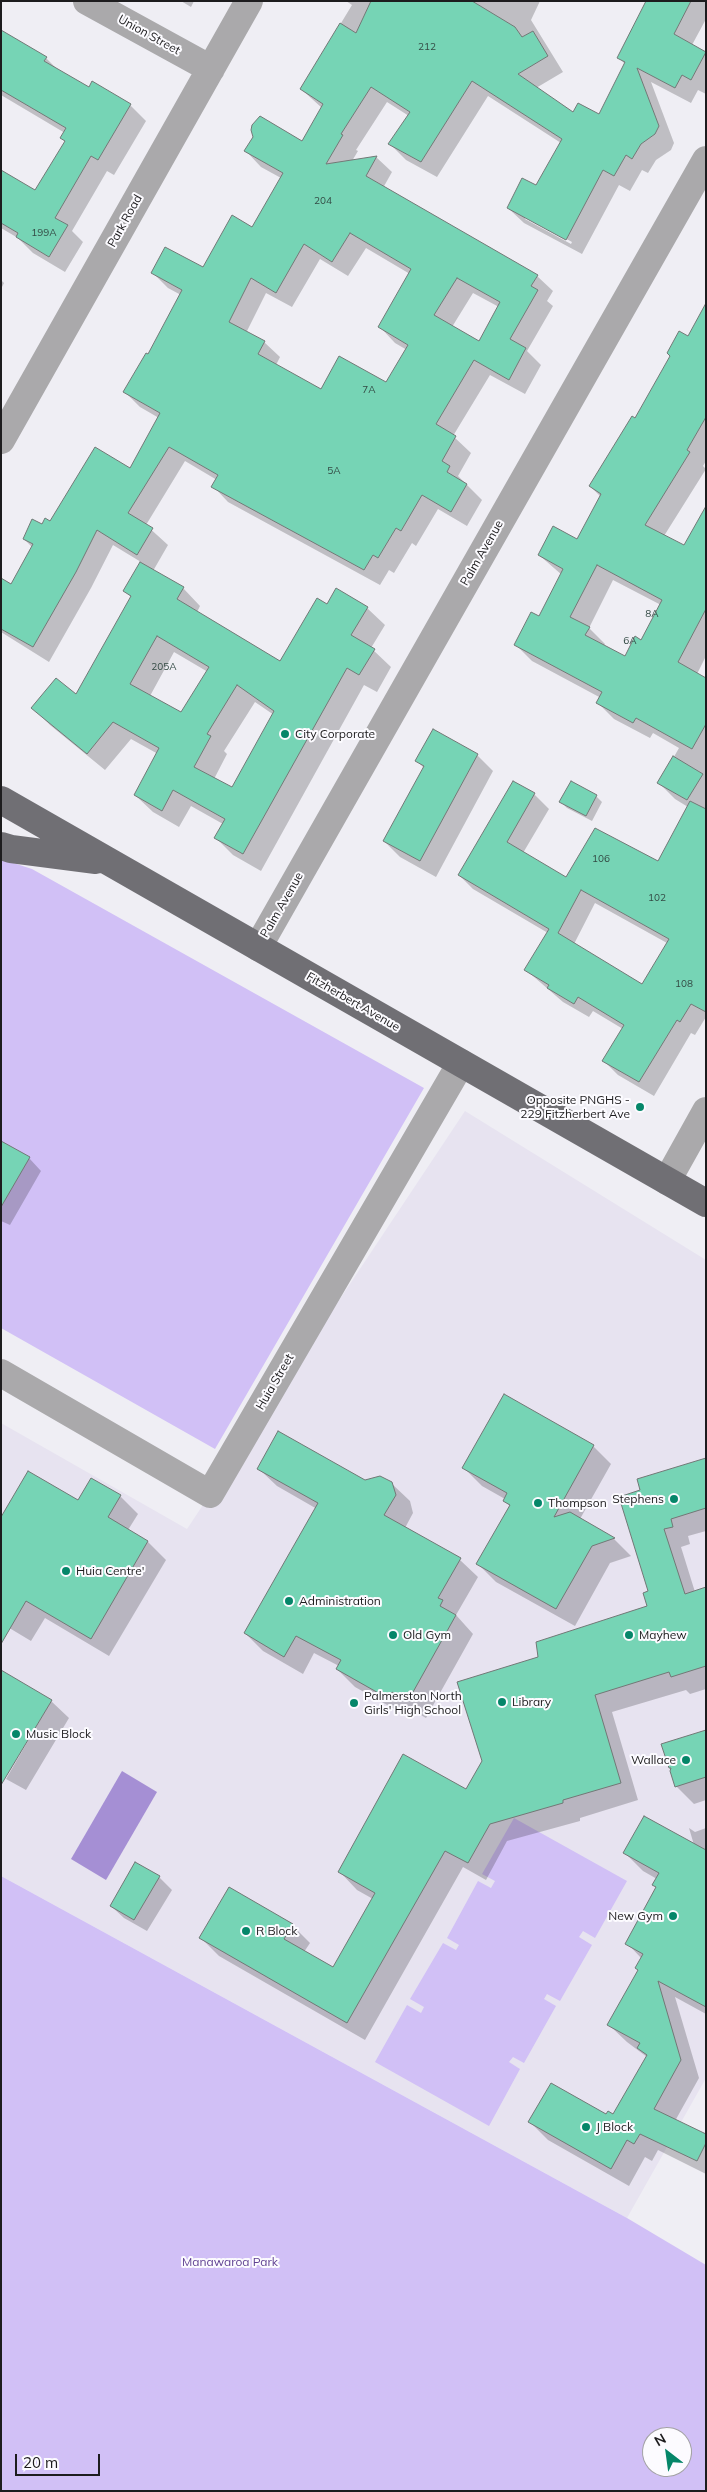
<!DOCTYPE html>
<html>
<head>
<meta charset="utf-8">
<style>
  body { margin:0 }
  #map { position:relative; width:707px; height:2492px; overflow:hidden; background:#efeef4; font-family:Mulish,sans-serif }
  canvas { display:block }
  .frame { position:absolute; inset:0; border:2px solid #1d1c1e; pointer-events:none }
  .north { position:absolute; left:642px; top:2427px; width:50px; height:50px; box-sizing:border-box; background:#fcfbff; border:1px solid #a3a2a5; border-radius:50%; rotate:330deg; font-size:14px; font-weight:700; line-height:20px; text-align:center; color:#1d1c1e }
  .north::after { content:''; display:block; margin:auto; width:18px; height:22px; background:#058669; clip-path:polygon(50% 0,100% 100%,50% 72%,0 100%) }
  .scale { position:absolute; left:15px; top:2454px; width:85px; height:22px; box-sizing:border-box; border:2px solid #1d1c1e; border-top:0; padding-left:6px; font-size:15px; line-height:18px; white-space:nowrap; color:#1d1c1e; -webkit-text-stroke:4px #fcfbff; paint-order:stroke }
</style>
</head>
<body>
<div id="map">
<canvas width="707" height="2492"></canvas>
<div class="frame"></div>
<div class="north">N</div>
<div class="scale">20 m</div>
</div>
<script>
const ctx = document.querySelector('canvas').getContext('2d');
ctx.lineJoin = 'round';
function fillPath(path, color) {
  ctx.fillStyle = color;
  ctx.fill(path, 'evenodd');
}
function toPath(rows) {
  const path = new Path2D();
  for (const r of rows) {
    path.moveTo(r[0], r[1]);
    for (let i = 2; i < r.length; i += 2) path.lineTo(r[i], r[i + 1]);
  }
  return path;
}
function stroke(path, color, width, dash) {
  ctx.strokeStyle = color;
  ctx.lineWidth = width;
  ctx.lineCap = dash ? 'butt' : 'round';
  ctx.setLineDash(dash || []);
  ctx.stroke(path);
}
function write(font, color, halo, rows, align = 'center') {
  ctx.font = font + ' Mulish,sans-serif';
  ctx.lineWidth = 4;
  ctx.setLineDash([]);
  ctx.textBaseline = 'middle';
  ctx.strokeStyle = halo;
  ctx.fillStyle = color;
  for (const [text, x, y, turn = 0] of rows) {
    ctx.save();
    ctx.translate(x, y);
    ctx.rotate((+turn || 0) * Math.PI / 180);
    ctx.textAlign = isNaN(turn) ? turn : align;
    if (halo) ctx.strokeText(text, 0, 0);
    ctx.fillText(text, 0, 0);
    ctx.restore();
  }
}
const built = toPath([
  [465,1111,706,1260,706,2078,627,2218,1,1876,1,1423,187,1529]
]);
const green = toPath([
  [1,859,32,869,424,1088,215,1449,1,1328],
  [514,1818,627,1881,595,1938,583,1931,579,1937,592,1945,560,2001,547,1994,544,1999,556,2006,524,2063,513,2057,509,2062,520,2069,489,2126,375,2062,407,2005,421,2013,424,2007,410,1999,443,1943,456,1950,459,1945,447,1938,478,1881,491,1888,495,1881,482,1874],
  [1,1876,627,2218,706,2265,706,2491,1,2491],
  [652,2437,682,2437,682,2467,652,2467]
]);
const water = toPath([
  [122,1771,157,1792,106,1880,71,1859]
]);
const shadow = toPath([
  [181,1,194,1,191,7],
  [346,1,540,1,531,20,563,72,536,88,573,114,600,116,625,64,619,58,647,2,645,1,706,1,706,19,692,45,706,53,706,94,698,90,691,103,651,82,674,143,671,150,656,160,648,173,642,170,630,191,619,185,582,254,524,223,508,208,536,187,561,143,488,96,437,177,406,160,390,144,409,116,387,102,356,150,358,151,352,161,376,157,392,172,383,188,537,276,553,291,547,301,553,306,527,351,541,365,525,394,490,375,453,436,471,453,458,476,482,500,467,526,438,509,416,546,412,543,394,573,389,570,380,585,228,502,213,486,217,480,185,461,146,525,168,545,153,571,183,588,200,606,197,612,281,663,328,606,367,608,385,625,371,648,391,667,377,692,364,685,261,871,233,855,216,838,223,824,191,806,179,827,153,812,135,795,158,754,131,739,105,770,50,725,33,708,76,696,132,598,125,591,141,562,113,545,91,588,49,662,1,632,1,580,11,586,33,548,24,539,130,470,159,418,140,407,125,392,149,356,181,295,168,288,153,273,203,268,252,228,281,178,261,167,246,151,303,142,322,108,301,89,352,5],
  [525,216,572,242,571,244,525,219],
  [366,248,410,274,380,327,395,343,407,350,386,384,322,390,276,365,280,357,264,342,246,333,266,293,292,307,320,259,348,276],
  [473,293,499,307,479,343,452,327],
  [174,652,208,672,182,714,150,696],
  [255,702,274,715,232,789,214,779,227,754,224,751],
  [1,32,46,58,59,71,89,88,130,105,146,121,114,175,107,171,72,231,83,242,65,272,33,253,18,238,1,228,1,171,36,192,66,142,62,138,65,133,1,95],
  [1,280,4,283,1,289],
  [706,305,706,461,703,466,706,469,664,536,685,547,706,509,706,656,697,674,706,679,706,1017,695,1035,691,1033,654,1096,618,1075,604,1061,623,1029,593,1011,589,1017,563,1002,526,970,548,933,473,889,459,875,513,783,534,794,549,809,523,853,567,879,659,863,688,807,675,799,659,783,679,748,653,733,650,738,614,719,598,703,601,698,532,661,515,644,539,618,562,575,539,555,578,541,601,497,590,486,688,338],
  [613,580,661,605,642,641,625,657,604,646,605,644,589,628],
  [595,903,667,943,643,986,574,944],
  [477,755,493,771,436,877,400,857,384,841,424,768,417,761],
  [596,796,602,802,592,821,567,808,561,802],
  [1,1145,29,1158,41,1171,10,1225,1,1221],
  [593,1446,611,1464,580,1519,614,1539,631,1556,610,1563,575,1626,496,1582,478,1564,510,1506,504,1501,505,1499,482,1486,464,1468],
  [706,1459,706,1531,688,1536,690,1544,681,1547,695,1592,706,1589,706,1689,690,1694,686,1690,612,1712,638,1800,580,1818,580,1821,507,1841,486,1880,463,1867,365,2040,219,1956,201,1938,292,1925,310,1943,304,1952,333,1969,373,1899,357,1890,340,1872,467,1791,540,1658,649,1606,650,1592,642,1491],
  [259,1469,391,1483,410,1501,413,1513,405,1528,460,1560,478,1577,456,1615,473,1634,426,1718,410,1709,407,1716,355,1687,337,1669,339,1666,314,1653,303,1674,263,1651,245,1633,317,1509,277,1486],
  [120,1496,138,1514,128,1530,148,1542,166,1560,109,1656,45,1618,31,1641,1,1623,79,1501],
  [51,1701,69,1718,26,1790,6,1779],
  [706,1731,706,1800,694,1804,676,1786,670,1768],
  [689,1828,695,1832,706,1828,706,2014,675,1997,699,2078,675,2121,706,2136,706,2174,658,2150,652,2161,645,2157,629,2186,548,2140,530,2122,613,2116,647,2057,627,2042,609,2025,639,1970,642,1959,627,1943,657,1888,653,1885,657,1879,643,1871,625,1853,694,1845],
  [159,1877,172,1890,147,1931,124,1918,111,1906]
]);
const building = toPath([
  [371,1,472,1,515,27,522,37,533,31,548,56,518,74,573,112,578,103,599,114,625,62,617,58,646,1,691,1,674,34,706,52,691,80,682,75,675,88,637,68,659,126,655,134,641,144,632,159,626,155,614,176,603,170,566,240,507,208,522,178,536,185,562,139,472,81,421,162,388,144,410,112,371,87,341,134,343,135,326,164,377,156,366,176,538,275,531,286,538,290,510,339,526,348,509,380,474,360,436,424,456,436,442,461,450,466,447,472,467,484,451,512,422,495,401,531,396,528,378,558,373,555,364,570,211,487,218,475,169,447,128,513,153,528,137,555,97,530,76,572,33,647,1,629,1,578,11,584,33,544,23,539,32,519,42,524,45,518,50,521,95,447,130,468,160,413,123,392,146,353,148,354,182,290,151,273,165,247,203,267,232,215,252,227,283,173,244,151,253,137,251,130,252,125,260,116,302,141,323,104,300,89,340,23,356,33,371,1],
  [350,233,411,269,378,327,408,345,386,382,339,356,321,389,258,354,265,341,229,322,251,278,276,293,304,244,332,262,350,233],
  [457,278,500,302,479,341,434,315,457,278],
  [1,30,47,57,44,61,89,87,92,81,131,104,98,160,91,156,55,218,68,225,49,257,16,237,18,233,1,223,1,170,35,190,65,141,60,138,66,128,1,90,1,30],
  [706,303,706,417,687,450,690,452,645,525,684,545,706,506,706,609,678,662,706,678,706,724,692,749,636,718,633,723,596,703,602,692,514,645,531,612,539,616,563,569,538,555,553,526,577,539,601,494,589,486,632,416,635,418,670,356,667,353,679,331,688,336,706,303],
  [597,565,662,600,641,640,635,636,625,656,585,635,590,627,570,617,597,565],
  [140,562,184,587,177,599,280,661,317,598,327,604,336,588,368,607,351,635,375,649,359,675,347,668,243,854,214,838,225,819,173,790,162,811,134,795,159,748,113,722,87,754,31,708,56,678,76,694,131,596,123,591,140,562],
  [157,636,209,667,181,712,130,684,157,636],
  [237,685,274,711,232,787,194,767,211,736,207,734,237,685],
  [433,729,478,754,420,861,383,841,424,766,415,761,433,729],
  [673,756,703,774,687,800,657,783,673,756],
  [513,781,535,793,507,842,566,877,595,828,658,861,690,801,706,809,706,1012,691,1004,680,1022,677,1020,639,1082,602,1061,624,1025,578,997,574,1004,547,988,549,985,524,970,549,929,458,875,513,781],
  [581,890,669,939,642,984,558,933,581,890],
  [571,781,597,795,586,816,559,802,571,781],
  [1,1141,30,1157,1,1207,1,1141],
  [504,1394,594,1445,554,1517,570,1512,615,1538,592,1546,556,1609,476,1564,510,1505,503,1501,507,1493,462,1468,504,1394],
  [278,1431,365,1480,380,1476,392,1482,396,1495,384,1515,461,1558,438,1598,443,1600,440,1606,456,1615,408,1701,392,1692,389,1699,336,1669,341,1660,296,1636,284,1657,244,1633,318,1503,257,1469,278,1431],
  [706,1458,706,1508,671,1519,673,1527,664,1529,685,1594,706,1587,706,1666,671,1677,669,1672,595,1695,621,1783,563,1800,563,1803,490,1824,468,1863,445,1851,347,2023,199,1938,229,1887,293,1924,284,1939,333,1967,375,1893,338,1872,403,1754,466,1789,482,1761,457,1682,538,1657,536,1642,647,1606,643,1593,648,1591,619,1497,640,1490,637,1479,706,1458],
  [28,1471,78,1500,91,1478,121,1495,108,1517,148,1541,91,1639,26,1601,1,1644,1,1517,28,1471],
  [1,1670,52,1700,1,1785,1,1670],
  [706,1730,706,1777,675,1787,670,1771,671,1768,669,1768,661,1744,706,1730],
  [644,1816,706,1850,706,2007,658,1981,681,2060,654,2109,706,2134,706,2143,697,2161,640,2134,634,2144,627,2140,611,2169,528,2122,551,2083,606,2114,608,2111,613,2114,647,2055,637,2048,640,2043,607,2025,638,1970,635,1968,643,1954,625,1944,656,1887,652,1885,659,1873,623,1853,644,1816],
  [135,1862,160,1876,134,1920,110,1906,135,1862]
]);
const minor = toPath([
  [87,1,211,69],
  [1,440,249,1],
  [258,947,706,160],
  [667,1181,706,1111],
  [1,1373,210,1494,461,1063]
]);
const major = toPath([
  [1,800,706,1203],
  [1,846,11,849,96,860]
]);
const markers = [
  [285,734,5,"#058669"],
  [640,1107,5,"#058669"],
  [674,1499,5,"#058669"],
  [538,1503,5,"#058669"],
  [66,1571,5,"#058669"],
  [289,1601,5,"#058669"],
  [393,1635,5,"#058669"],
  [629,1635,5,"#058669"],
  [502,1702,5,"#058669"],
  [354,1703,5,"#058669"],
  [16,1734,5,"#058669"],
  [686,1760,5,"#058669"],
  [673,1916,5,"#058669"],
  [246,1931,5,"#058669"],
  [586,2127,5,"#058669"]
];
const numberNames = [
  ["212",427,47],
  ["204",323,201],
  ["199A",44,233],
  ["7A",369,390],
  ["5A",334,471],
  ["8A",652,614],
  ["6A",630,641],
  ["205A",164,667],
  ["106",601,859],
  ["102",657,898],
  ["108",684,984]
];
const streetNames = [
  ["Union Street",149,35,29],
  ["Park Road",125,221,-61],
  ["Palm Avenue",482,553,-60],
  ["Palm Avenue",282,905,-60],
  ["Fitzherbert Avenue",353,1002,30],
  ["Huia Street",275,1382,-60]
];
const poiNames = [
  ["City Corporate",295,734],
  ["Opposite PNGHS -",630,1100,"right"],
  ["229 Fitzherbert Ave",630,1114,"right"],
  ["Stephens",664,1499,"right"],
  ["Thompson",548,1503],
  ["Huia Centre'",76,1571],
  ["Administration",299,1601],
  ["Old Gym",403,1635],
  ["Mayhew",639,1635],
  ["Palmerston North",364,1696],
  ["Girls' High School",364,1710],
  ["Library",512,1702],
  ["Music Block",26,1734],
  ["Wallace",676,1760,"right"],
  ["New Gym",663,1916,"right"],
  ["R Block",256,1931],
  ["J Block",596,2127]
];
const parkNames = [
  ["Manawaroa Park",230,2262]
];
fillPath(built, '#e7e3f0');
fillPath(green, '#d1c0f6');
fillPath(water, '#a58fd4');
fillPath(shadow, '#0003');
fillPath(building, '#76d4b5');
stroke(building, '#727876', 1);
stroke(minor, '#aaa9ab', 28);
stroke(major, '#706f74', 28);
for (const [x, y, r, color] of markers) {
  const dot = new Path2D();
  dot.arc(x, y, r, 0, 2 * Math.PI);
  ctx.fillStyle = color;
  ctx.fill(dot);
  stroke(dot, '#fcfbff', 2);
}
write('10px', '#334a44', null, numberNames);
write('12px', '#1d1c1e', '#fcfbff', streetNames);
write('12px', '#1d1c1e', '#fcfbff', poiNames, 'left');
write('12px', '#5f4092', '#fcfbff', parkNames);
</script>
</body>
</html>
